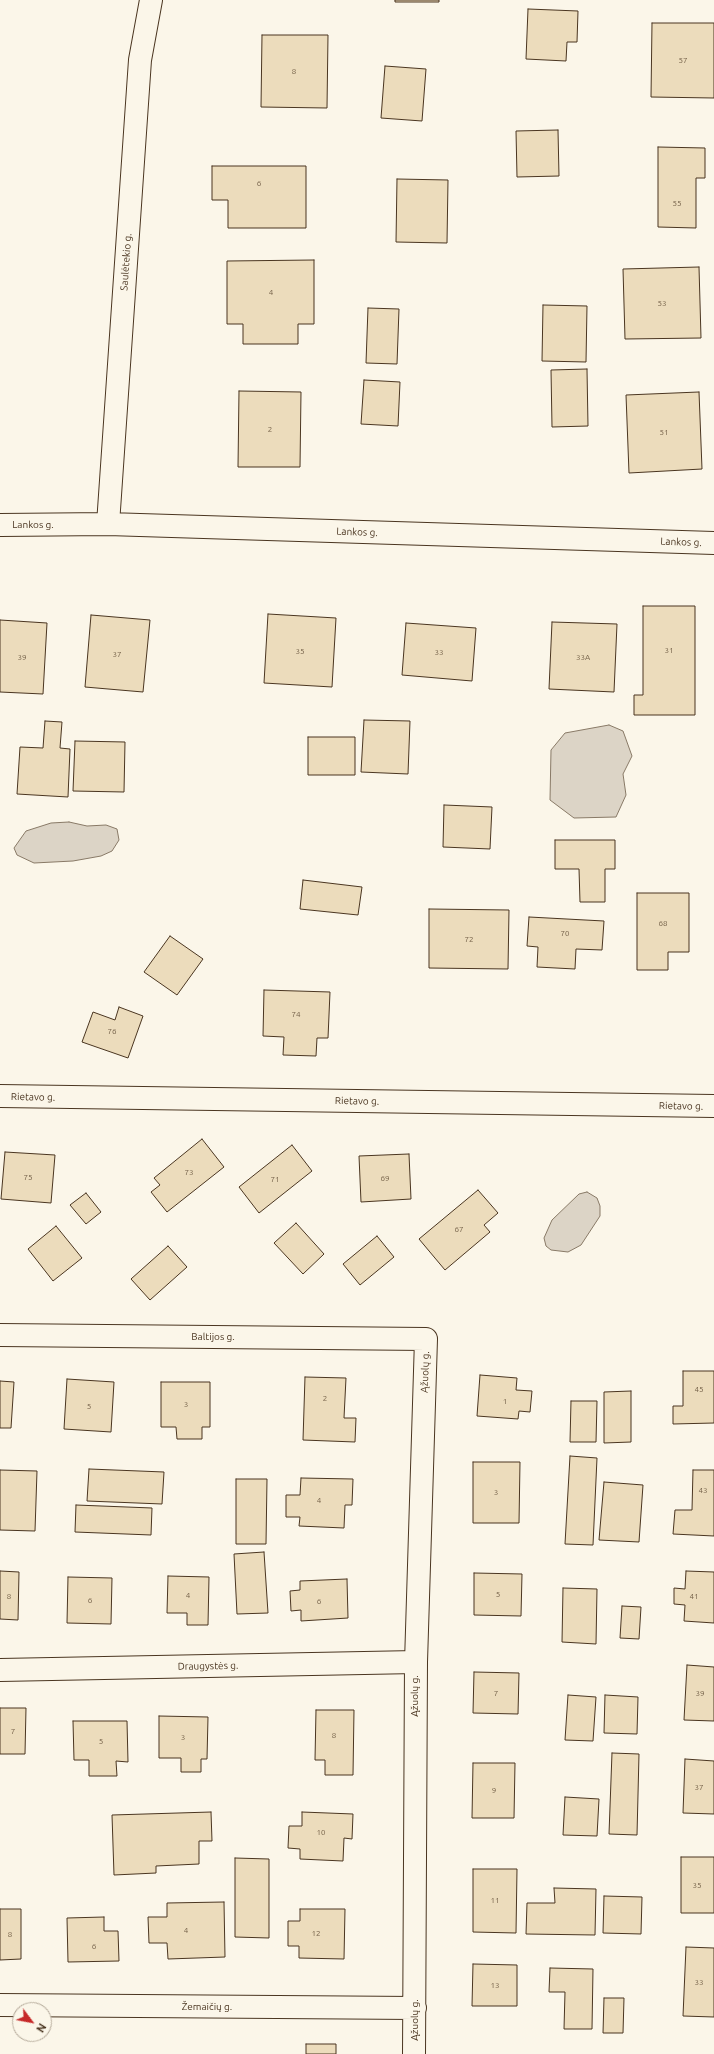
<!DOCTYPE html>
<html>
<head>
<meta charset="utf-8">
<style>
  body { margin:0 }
  #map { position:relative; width:714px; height:2054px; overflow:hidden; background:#fbf6e9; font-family:Ubuntu,sans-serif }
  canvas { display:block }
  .north { position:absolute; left:12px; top:2002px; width:40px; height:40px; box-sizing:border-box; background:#fbf6e9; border:1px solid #b4a999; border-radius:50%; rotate:122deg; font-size:11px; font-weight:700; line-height:16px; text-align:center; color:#4a3520 }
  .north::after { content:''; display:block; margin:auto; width:14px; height:18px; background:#c62828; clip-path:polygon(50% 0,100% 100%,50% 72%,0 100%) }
</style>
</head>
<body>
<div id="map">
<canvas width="714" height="2054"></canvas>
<div class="north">N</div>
</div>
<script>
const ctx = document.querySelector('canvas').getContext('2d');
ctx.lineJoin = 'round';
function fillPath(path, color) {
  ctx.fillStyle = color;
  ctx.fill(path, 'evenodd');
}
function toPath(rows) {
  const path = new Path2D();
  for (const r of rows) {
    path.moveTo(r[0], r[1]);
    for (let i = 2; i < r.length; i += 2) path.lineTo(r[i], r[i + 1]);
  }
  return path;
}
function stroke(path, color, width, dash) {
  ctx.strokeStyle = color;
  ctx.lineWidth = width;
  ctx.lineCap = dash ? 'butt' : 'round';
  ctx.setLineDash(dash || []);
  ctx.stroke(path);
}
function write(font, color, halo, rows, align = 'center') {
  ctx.font = font + ' Ubuntu,sans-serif';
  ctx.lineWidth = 3;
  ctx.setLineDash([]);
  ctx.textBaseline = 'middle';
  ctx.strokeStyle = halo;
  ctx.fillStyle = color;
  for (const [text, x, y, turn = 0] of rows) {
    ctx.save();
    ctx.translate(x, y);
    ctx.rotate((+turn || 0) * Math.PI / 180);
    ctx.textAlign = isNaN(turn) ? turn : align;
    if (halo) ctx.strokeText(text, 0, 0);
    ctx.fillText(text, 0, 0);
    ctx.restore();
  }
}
const water = toPath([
  [609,725,623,731,632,756,623,774,626,795,616,817,574,818,550,800,551,750,565,733,609,725],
  [69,822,87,826,106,825,117,829,119,840,112,851,101,856,73,861,34,863,17,855,14,848,26,831,51,823,69,822],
  [587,1192,597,1198,600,1206,600,1216,581,1245,568,1252,551,1250,546,1246,544,1238,552,1220,579,1194,587,1192]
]);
const building = toPath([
  [395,0,439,0,439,2,395,2,395,0],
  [528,9,578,11,577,42,567,42,566,61,526,59,528,9],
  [652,23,714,23,714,98,651,97,652,23],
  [262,35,328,35,327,108,261,107,262,35],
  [385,66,426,69,422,121,381,118,385,66],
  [558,130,559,176,517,177,516,131,558,130],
  [658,147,705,148,705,178,696,178,696,228,658,227,658,147],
  [212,166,306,166,306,228,228,228,228,200,212,200,212,166],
  [397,179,448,180,447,243,396,242,397,179],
  [314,260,314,324,298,324,298,344,243,344,243,324,227,324,227,261,314,260],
  [699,267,701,338,625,339,623,269,699,267],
  [543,305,587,306,586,362,542,361,543,305],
  [368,308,399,309,397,364,366,363,368,308],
  [587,369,588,426,552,427,551,370,587,369],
  [364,380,400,382,398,426,361,424,364,380],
  [239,391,301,392,300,467,238,467,239,391],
  [699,392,702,469,629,473,626,395,699,392],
  [643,606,695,606,695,715,634,715,634,695,643,695,643,606],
  [268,614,336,618,332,687,264,683,268,614],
  [91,615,150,620,143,692,85,687,91,615],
  [0,620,47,623,43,694,0,692,0,620],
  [552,622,617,624,614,692,549,689,552,622],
  [406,623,476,628,472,681,402,675,406,623],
  [364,720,410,721,408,774,361,772,364,720],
  [45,721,62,722,60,748,70,749,68,797,17,794,20,747,43,748,45,721],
  [308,737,355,737,355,775,308,775,308,737],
  [75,741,125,742,124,792,73,791,75,741],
  [444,805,492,807,490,849,443,847,444,805],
  [555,840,615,840,615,869,605,869,605,902,580,902,579,869,555,869,555,840],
  [303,880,362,887,358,915,300,909,303,880],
  [637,893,689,893,689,952,668,952,668,970,637,970,637,893],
  [429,909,509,910,508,969,429,968,429,909],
  [529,917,604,921,602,950,576,949,575,969,537,967,538,947,527,946,529,917],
  [170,936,203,959,177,995,144,972,170,936],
  [264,990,330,992,328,1038,317,1038,316,1056,283,1055,284,1037,263,1036,264,990],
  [119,1007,143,1016,128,1058,82,1042,93,1012,115,1020,119,1007],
  [202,1139,224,1167,167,1212,151,1192,160,1185,154,1178,202,1139],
  [292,1145,312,1171,259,1213,239,1187,292,1145],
  [5,1152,55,1155,51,1203,1,1199,5,1152],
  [409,1154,411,1199,361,1202,359,1156,409,1154],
  [478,1190,498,1213,484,1225,490,1232,445,1270,419,1239,478,1190],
  [86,1193,101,1212,86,1224,70,1205,86,1193],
  [296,1223,324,1254,303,1274,274,1243,296,1223],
  [56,1226,82,1258,53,1281,28,1249,56,1226],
  [377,1236,394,1257,360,1285,343,1264,377,1236],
  [168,1246,187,1267,150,1300,131,1279,168,1246],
  [683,1371,714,1371,714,1423,673,1424,673,1406,683,1406,683,1371],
  [480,1375,517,1378,516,1390,532,1391,530,1412,519,1411,518,1419,477,1416,480,1375],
  [305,1377,346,1378,344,1418,356,1418,355,1442,303,1440,305,1377],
  [67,1379,114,1382,111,1432,64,1429,67,1379],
  [0,1381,14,1382,11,1428,0,1428,0,1381],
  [161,1382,210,1382,210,1427,202,1427,202,1439,177,1439,176,1427,161,1427,161,1382],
  [631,1391,631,1442,604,1443,604,1392,631,1391],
  [571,1401,597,1401,596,1442,570,1442,571,1401],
  [570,1456,597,1458,593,1545,565,1544,570,1456],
  [473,1462,520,1462,519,1523,473,1523,473,1462],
  [89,1469,164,1472,162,1504,87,1501,89,1469],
  [0,1470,37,1471,35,1531,0,1530,0,1470],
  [693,1470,714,1470,714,1536,673,1534,675,1510,692,1510,693,1470],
  [301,1478,353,1479,352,1505,345,1505,344,1528,299,1526,300,1517,286,1517,286,1495,300,1495,301,1478],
  [236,1479,267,1479,266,1544,236,1544,236,1479],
  [604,1482,643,1485,639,1542,599,1540,604,1482],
  [76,1505,152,1508,151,1535,75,1532,76,1505],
  [264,1552,268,1613,237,1614,234,1554,264,1552],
  [0,1571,19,1572,18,1620,0,1619,0,1571],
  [686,1571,714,1572,714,1623,684,1621,685,1605,674,1604,674,1588,685,1589,686,1571],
  [474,1573,522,1574,521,1616,474,1615,474,1573],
  [168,1576,209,1577,208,1625,187,1625,187,1613,167,1613,168,1576],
  [68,1577,112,1578,111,1624,67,1623,68,1577],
  [347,1579,348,1618,301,1621,301,1610,291,1611,290,1591,300,1590,300,1581,347,1579],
  [563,1588,597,1589,596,1644,562,1642,563,1588],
  [622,1606,641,1607,639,1639,620,1638,622,1606],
  [687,1665,714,1667,714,1721,684,1720,687,1665],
  [474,1672,519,1673,518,1714,473,1713,474,1672],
  [568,1695,596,1697,593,1741,565,1740,568,1695],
  [605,1695,638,1697,637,1734,604,1733,605,1695],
  [0,1708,26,1708,25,1754,0,1754,0,1708],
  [316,1710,354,1710,353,1775,325,1775,325,1760,315,1760,316,1710],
  [159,1716,208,1717,207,1759,201,1759,201,1772,181,1772,181,1758,159,1758,159,1716],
  [73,1721,127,1721,128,1762,116,1761,117,1776,89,1776,89,1760,74,1760,73,1721],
  [612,1753,639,1754,637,1835,609,1834,612,1753],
  [685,1759,714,1761,714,1814,683,1813,685,1759],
  [473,1763,515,1763,514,1818,472,1818,473,1763],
  [565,1797,599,1799,597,1836,563,1835,565,1797],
  [211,1812,212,1841,199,1841,199,1864,156,1866,156,1873,114,1875,112,1815,211,1812],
  [302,1812,353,1814,352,1839,344,1838,343,1861,300,1859,300,1849,288,1848,289,1826,302,1826,302,1812],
  [681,1857,714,1857,714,1913,681,1913,681,1857],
  [235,1858,269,1859,269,1938,235,1937,235,1858],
  [473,1869,517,1869,516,1933,473,1932,473,1869],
  [554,1888,596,1889,595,1935,526,1934,527,1903,555,1903,554,1888],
  [604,1896,642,1897,641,1934,603,1933,604,1896],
  [224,1902,225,1957,168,1959,167,1943,149,1943,148,1917,167,1917,167,1903,224,1902],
  [0,1909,21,1909,21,1959,0,1960,0,1909],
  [300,1909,345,1909,344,1959,299,1958,299,1946,288,1946,288,1921,300,1921,300,1909],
  [104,1917,104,1931,118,1931,119,1961,68,1962,67,1918,104,1917],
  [686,1947,714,1948,714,2017,683,2016,686,1947],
  [473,1964,517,1965,517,2006,472,2006,473,1964],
  [550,1968,593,1969,592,2029,564,2029,565,1992,549,1992,550,1968],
  [604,1998,624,1998,623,2033,603,2033,604,1998],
  [306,2044,336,2044,336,2054,306,2054,306,2044]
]);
const street = toPath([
  [108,524,140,60,151,0],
  [0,525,108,524,714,543],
  [0,1335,426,1339,416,1662,414,2054],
  [0,1670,416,1662],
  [0,2005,415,2008]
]);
const secondary = toPath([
  [0,1096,714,1106]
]);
const numberNames = [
  ["57",683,60],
  ["8",294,71],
  ["6",259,183],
  ["55",677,203],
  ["4",271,292],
  ["53",662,303],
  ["2",270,429],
  ["51",664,432],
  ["31",669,650],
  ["35",300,651],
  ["33",439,652],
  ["37",117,654],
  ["39",22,657],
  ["33A",583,657],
  ["68",663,923],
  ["70",565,933],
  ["72",469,939],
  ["74",296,1014],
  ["76",112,1031],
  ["73",189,1172],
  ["75",28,1177],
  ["69",385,1178],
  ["71",275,1179],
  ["67",459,1229],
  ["45",699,1389],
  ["2",325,1398],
  ["1",505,1401],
  ["3",186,1404],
  ["5",89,1406],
  ["43",703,1490],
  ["3",496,1492],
  ["4",319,1500],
  ["5",498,1594],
  ["4",188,1595],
  ["8",9,1596],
  ["41",694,1596],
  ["6",90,1600],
  ["6",319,1601],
  ["7",496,1693],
  ["39",700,1693],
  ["7",13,1731],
  ["8",334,1735],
  ["3",183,1737],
  ["5",101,1741],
  ["37",699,1787],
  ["9",494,1790],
  ["10",321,1832],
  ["35",697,1885],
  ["11",495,1900],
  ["4",186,1930],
  ["12",316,1933],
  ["8",10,1934],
  ["6",94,1946],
  ["33",699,1982],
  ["13",495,1985]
];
const streetNames = [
  ["Saulėtekio g.",126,262,-86],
  ["Lankos g.",33,525],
  ["Lankos g.",357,532,2],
  ["Lankos g.",681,542,2],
  ["Rietavo g.",33,1097,1],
  ["Rietavo g.",357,1101,1],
  ["Rietavo g.",681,1106,1],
  ["Baltijos g.",213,1337],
  ["Ąžuolų g.",425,1372,-88],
  ["Draugystės g.",208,1666,-1],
  ["Ąžuolų g.",415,1696,-90],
  ["Žemaičių g.",207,2007],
  ["Ąžuolų g.",415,2020,-90]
];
fillPath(water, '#dcd4c6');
stroke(water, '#887966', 1);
fillPath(building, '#ecdcbc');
stroke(building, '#4a3520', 1);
stroke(street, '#4a3520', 24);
stroke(secondary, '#4a3520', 24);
stroke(street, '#fbf6e9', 22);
stroke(secondary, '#fbf6e9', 22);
write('8px', '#725f47', null, numberNames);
write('10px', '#4a3520', '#fbf6e9', streetNames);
</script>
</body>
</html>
